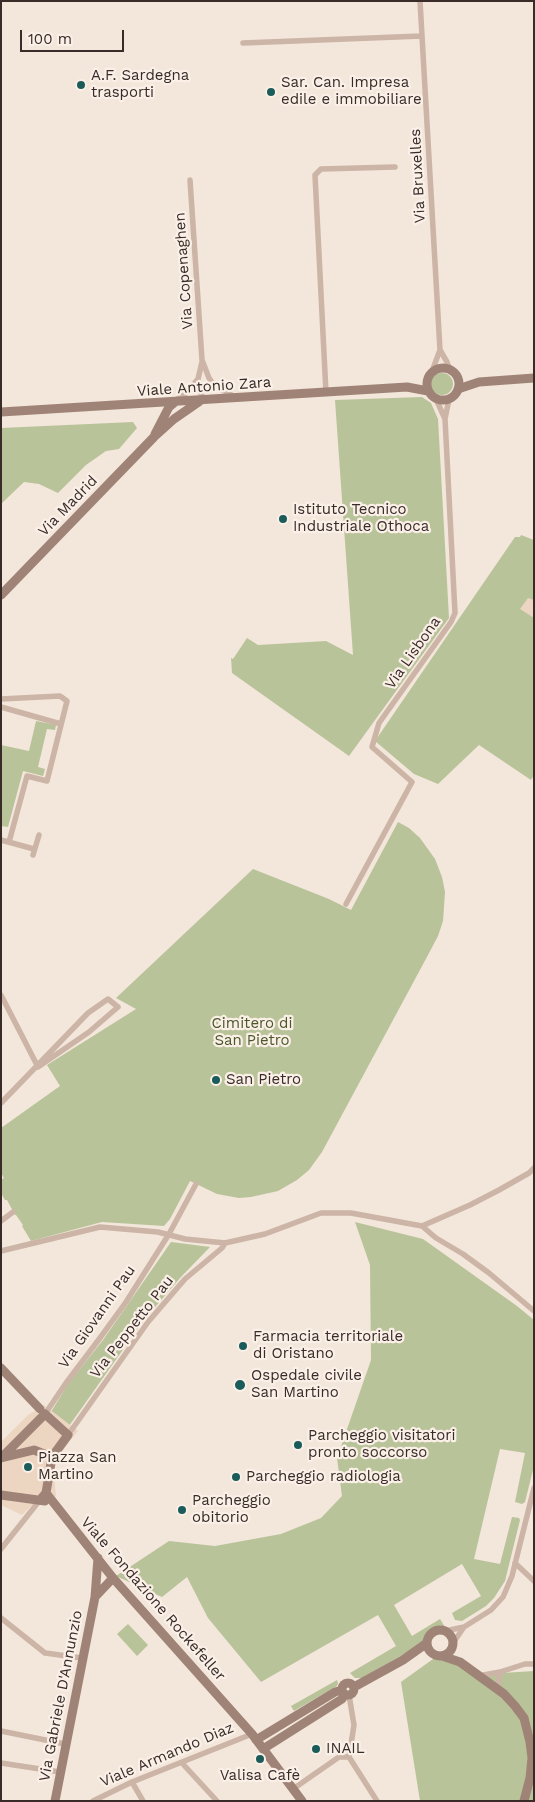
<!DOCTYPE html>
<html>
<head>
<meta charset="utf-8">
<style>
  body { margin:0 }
  #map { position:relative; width:535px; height:1802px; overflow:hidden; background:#f3e6db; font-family:"Work Sans",sans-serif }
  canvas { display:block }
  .frame { position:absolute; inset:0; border:2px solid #382b28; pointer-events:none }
  .scale { position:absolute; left:20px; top:30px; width:104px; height:22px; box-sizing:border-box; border:2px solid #382b28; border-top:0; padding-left:6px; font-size:15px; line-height:18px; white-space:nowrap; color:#382b28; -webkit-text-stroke:4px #fbf0e8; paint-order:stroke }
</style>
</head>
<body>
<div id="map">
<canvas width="535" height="1802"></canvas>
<div class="frame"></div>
<div class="scale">100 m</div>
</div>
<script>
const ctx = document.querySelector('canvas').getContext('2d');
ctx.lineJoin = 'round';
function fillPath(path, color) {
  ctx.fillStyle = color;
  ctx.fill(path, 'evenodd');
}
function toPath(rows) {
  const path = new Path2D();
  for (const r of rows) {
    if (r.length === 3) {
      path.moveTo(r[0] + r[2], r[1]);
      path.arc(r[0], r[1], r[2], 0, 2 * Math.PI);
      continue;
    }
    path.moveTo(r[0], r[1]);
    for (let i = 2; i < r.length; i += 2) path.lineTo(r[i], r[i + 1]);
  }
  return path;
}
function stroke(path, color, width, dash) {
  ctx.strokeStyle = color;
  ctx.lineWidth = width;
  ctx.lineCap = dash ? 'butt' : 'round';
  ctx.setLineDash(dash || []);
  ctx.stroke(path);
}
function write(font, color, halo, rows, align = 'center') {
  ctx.font = font + ' "Work Sans",sans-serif';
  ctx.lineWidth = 4.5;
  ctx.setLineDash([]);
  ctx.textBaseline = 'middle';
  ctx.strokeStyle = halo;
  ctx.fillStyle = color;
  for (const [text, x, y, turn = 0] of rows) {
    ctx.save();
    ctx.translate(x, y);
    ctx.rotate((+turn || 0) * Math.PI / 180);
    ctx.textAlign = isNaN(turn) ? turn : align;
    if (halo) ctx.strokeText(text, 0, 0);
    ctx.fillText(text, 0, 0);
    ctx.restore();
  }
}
const green = toPath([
  [442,384,11],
  [422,397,431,403,438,419,449,618,349,756,232,673,231,658,233,659,247,638,258,645,326,641,353,655,335,400],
  [133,422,137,428,119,449,106,451,86,465,58,493,39,484,24,482,1,504,1,428],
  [521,535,534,540,534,775,531,780,479,745,438,784,414,774,375,741,515,537,520,537],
  [36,721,56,725,55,730,47,729,38,767,45,769,43,776,23,771,8,827,1,826,1,745,29,751],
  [398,822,409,828,420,838,435,859,442,877,445,892,443,921,438,936,428,955,322,1152,309,1170,297,1180,278,1191,251,1197,239,1198,217,1194,190,1181,170,1219,164,1226,102,1222,31,1241,22,1226,23,1225,16,1215,15,1215,7,1200,5,1200,1,1193,1,1180,4,1178,1,1173,1,1128,60,1086,47,1065,136,1009,116,998,253,869,329,899,351,910],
  [355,1222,423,1239,517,1306,534,1320,534,1466,525,1502,522,1504,515,1502,525,1453,500,1449,474,1559,500,1564,512,1517,519,1518,520,1520,505,1581,494,1598,486,1606,462,1621,455,1620,452,1613,481,1596,462,1564,394,1605,412,1636,440,1619,445,1627,443,1632,362,1678,355,1678,350,1673,396,1646,378,1615,261,1682,208,1618,187,1577,162,1597,116,1576,169,1541,215,1546,281,1534,321,1518,342,1496,337,1458,371,1360,370,1265],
  [171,1242,210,1247,181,1277,144,1320,69,1426,51,1412,68,1384,103,1340],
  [128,1624,148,1645,137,1656,117,1634],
  [440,1654,458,1665,486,1674,534,1671,534,1801,420,1801,401,1682],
  [337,1680,338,1683,337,1686,294,1711,291,1706]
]);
const plaza = toPath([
  [528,598,534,600,534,618,520,609],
  [44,1405,78,1431,56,1458,54,1476,56,1496,31,1506,22,1515,1,1505,1,1442,28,1415]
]);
const street = toPath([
  [420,1,440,350,447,362,450,371],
  [243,43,422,36],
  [190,180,202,360,209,378,214,385,233,396],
  [202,362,198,379,199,389,204,401],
  [431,374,440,350],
  [326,393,315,175,321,169,395,167],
  [436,399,445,419],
  [176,400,185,394,198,379],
  [1,699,60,696,67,701,47,781,27,776,9,842],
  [1,707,61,724],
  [1,840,34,849],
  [33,855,39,835],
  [346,904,412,782,372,747,379,723,451,622,455,613,445,419,449,399],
  [1,995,38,1067],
  [1,1103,88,1013,108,999,118,1007,89,1032,38,1067],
  [1,1221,13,1212],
  [422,1226,470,1205,499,1190,529,1173,534,1168],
  [1,1251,100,1227,158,1232,185,1239,225,1243,265,1234,321,1213,351,1213,422,1226,436,1238,463,1254,489,1273,534,1311],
  [43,1413,45,1414,66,1383,100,1338,126,1302,169,1234,196,1184],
  [68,1435,148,1322,185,1279,222,1248,225,1243],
  [1,1549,40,1500],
  [515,1563,534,1581],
  [1,1618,45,1653,82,1658],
  [445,1631,464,1627],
  [453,1643,464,1627,491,1610,503,1597,512,1576,534,1488],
  [478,1676,500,1672,525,1664,534,1664],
  [497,1690,500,1672],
  [349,1695,354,1725,349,1757,377,1801],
  [1,1731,65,1744],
  [1,1763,60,1772],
  [182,1763,217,1801],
  [132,1782,143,1801],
  [293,1789,339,1757,349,1757],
  [93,1801,132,1782,252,1734]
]);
const secondary = toPath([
  [443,384,16],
  [458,389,479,382,534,378],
  [1,412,407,387,428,391],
  [155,434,169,407,175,402],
  [1,595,154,437,174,419,200,401],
  [1,1368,40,1409],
  [1,1458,45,1414,68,1435,52,1457,46,1493,41,1499],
  [1,1458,34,1450,52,1457],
  [46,1493,113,1578,252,1734,302,1801],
  [1,1495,45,1501],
  [95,1597,113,1578],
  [440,1643,13],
  [442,1656,460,1662,504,1694,515,1706,524,1718,530,1742,532,1758,530,1778,524,1801],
  [348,1689,6],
  [354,1687,403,1660,427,1643],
  [256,1740,335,1692,342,1690],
  [263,1749,342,1699,345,1694],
  [55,1801,95,1597,98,1558]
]);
const markers = [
  [81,85,5,"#1b5c5a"],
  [271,92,5,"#1b5c5a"],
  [283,519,5,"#1b5c5a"],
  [216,1080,5,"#1b5c5a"],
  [243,1346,5,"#1b5c5a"],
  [240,1385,6,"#1b5c5a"],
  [298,1445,5,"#1b5c5a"],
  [28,1467,5,"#1b5c5a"],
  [236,1477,5,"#1b5c5a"],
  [182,1510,5,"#1b5c5a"],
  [316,1749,5,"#1b5c5a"],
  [260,1759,5,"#1b5c5a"]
];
const poiNames = [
  ["A.F. Sardegna",91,76],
  ["trasporti",91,93],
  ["Sar. Can. Impresa",281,83],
  ["edile e immobiliare",281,100],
  ["Istituto Tecnico",293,510],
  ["Industriale Othoca",293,527],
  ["San Pietro",226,1080],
  ["Farmacia territoriale",253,1337],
  ["di Oristano",253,1354],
  ["Ospedale civile",251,1376],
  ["San Martino",251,1393],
  ["Parcheggio visitatori",308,1436],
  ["pronto soccorso",308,1453],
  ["Piazza San",38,1458],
  ["Martino",38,1475],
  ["Parcheggio radiologia",246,1477],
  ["Parcheggio",192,1501],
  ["obitorio",192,1518],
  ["INAIL",326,1749],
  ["Valisa Cafè",260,1776,"center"]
];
const streetNames = [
  ["Via Bruxelles",418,176,-93],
  ["Via Copenaghen",184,271,-94],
  ["Viale Antonio Zara",204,387,-4],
  ["Via Madrid",68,506,-46],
  ["Via Lisbona",413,653,-55],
  ["Via Giovanni Pau",97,1317,-55],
  ["Via Peppetto Pau",132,1327,-52],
  ["Viale Fondazione Rockefeller",153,1599,49],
  ["Via Gabriele D'Annunzio",61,1696,-79],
  ["Viale Armando Diaz",167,1755,-23]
];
const parkNames = [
  ["Cimitero di",252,1024],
  ["San Pietro",252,1041]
];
fillPath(green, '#b9c39a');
fillPath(plaza, '#ecd5c1');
stroke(street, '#ccb4a6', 5.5);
stroke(secondary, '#a08377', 9);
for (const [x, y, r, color] of markers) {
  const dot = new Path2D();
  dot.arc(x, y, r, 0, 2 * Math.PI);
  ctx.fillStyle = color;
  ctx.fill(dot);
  stroke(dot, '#fbf0e8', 2);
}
write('15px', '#382b28', '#fbf0e8', poiNames, 'left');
write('15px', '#382b28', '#fbf0e8', streetNames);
write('15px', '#4b582a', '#fbf0e8', parkNames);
</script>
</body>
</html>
